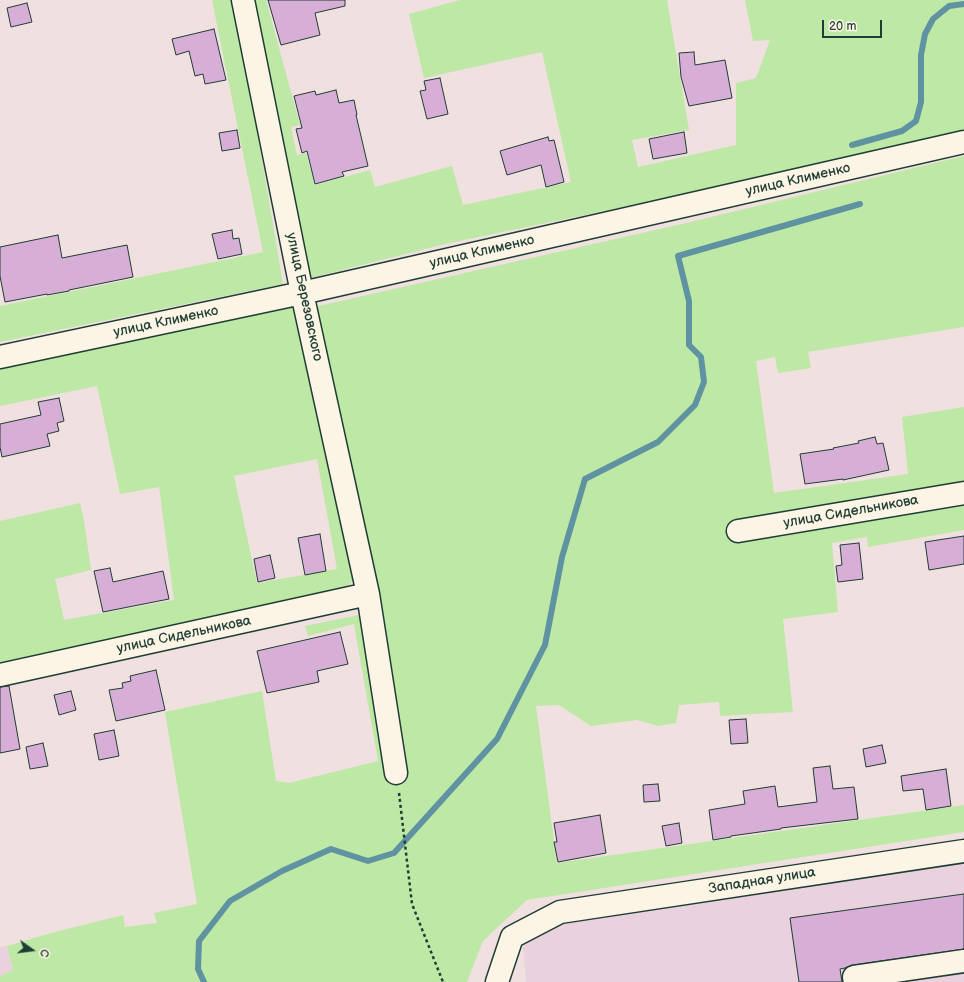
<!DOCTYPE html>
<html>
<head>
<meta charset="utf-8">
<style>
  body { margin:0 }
  #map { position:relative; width:964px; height:982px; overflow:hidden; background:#f1e0e0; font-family:"Balsamiq Sans",sans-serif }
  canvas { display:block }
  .north { position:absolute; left:12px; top:930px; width:40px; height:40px; -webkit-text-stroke:3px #fcf5e5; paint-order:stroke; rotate:104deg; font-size:11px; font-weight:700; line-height:16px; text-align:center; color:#1f3d34 }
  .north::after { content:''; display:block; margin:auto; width:14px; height:18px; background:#1f3d34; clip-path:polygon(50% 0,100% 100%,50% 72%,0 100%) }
  .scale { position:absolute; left:822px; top:20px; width:60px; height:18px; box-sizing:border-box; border:2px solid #1f3d34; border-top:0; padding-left:5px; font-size:12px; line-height:14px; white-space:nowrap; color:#1f3d34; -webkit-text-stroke:3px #fcf5e5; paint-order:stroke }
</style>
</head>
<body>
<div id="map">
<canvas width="964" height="982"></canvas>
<div class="north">С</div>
<div class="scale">20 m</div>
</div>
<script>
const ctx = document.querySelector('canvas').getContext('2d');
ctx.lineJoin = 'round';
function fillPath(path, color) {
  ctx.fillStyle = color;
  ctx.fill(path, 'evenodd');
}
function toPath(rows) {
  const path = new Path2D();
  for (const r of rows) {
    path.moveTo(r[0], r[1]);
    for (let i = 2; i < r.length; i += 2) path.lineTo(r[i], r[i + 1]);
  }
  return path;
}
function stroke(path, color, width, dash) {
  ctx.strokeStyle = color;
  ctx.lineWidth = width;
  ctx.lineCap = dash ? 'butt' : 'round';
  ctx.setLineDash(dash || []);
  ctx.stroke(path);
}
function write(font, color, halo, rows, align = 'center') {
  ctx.font = font + ' "Balsamiq Sans",sans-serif';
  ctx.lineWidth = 4;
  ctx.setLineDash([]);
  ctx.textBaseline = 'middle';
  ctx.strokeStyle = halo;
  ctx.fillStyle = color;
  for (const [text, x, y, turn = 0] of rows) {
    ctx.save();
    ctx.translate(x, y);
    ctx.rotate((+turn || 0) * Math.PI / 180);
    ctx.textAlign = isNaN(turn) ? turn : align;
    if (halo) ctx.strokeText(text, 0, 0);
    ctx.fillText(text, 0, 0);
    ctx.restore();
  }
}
const built = toPath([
  [964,862,964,982,526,982,523,946,547,925],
  [7,946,13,970,0,976,0,947]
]);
const green = toPath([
  [212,0,233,0,241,36,283,284,0,342,0,306,263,252],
  [251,0,266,0,300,125,291,127,297,155,306,153,315,185,370,170,375,187,452,166,463,205,571,182,542,52,424,78,409,14,460,0,667,0,689,130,632,140,638,167,736,145,736,83,756,78,770,40,753,41,745,0,964,0,964,131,796,171,445,244,310,278],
  [964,156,964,327,808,352,811,368,778,373,775,357,756,361,774,493,908,474,902,417,964,407,964,484,777,515,780,537,827,527,964,506,964,530,868,547,867,537,832,543,838,612,783,619,793,712,720,716,719,702,679,705,676,723,658,726,637,720,591,726,559,705,536,706,557,863,964,805,964,832,527,900,483,941,467,982,0,982,0,976,13,970,7,946,51,933,123,915,125,927,157,923,154,913,197,904,165,712,262,691,276,781,289,783,378,761,354,624,308,636,305,626,374,612,314,307,682,224],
  [295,305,355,572,353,579,350,584,346,587,0,664,0,521,80,503,84,520,91,570,55,579,64,620,174,600,159,487,120,494,97,386,0,406,0,364],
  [317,459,337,569,257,583,234,476]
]);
const stream = toPath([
  [852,145,902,131,916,121,921,102,921,55,925,34,933,19,949,6,964,4],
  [204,982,198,969,199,941,230,901,282,871,331,849,368,861,394,853,497,739,545,645,562,557,585,479,658,442,695,405,704,382,701,357,689,345,689,301,678,256,860,204]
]);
const building = toPath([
  [268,0,345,0,345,6,315,13,320,35,281,45,268,0],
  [27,3,32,22,11,27,7,8,27,3],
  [214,29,226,80,205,84,203,74,195,76,189,51,176,55,172,39,214,29],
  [694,52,695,65,725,60,732,98,689,106,681,77,679,53,694,52],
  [440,78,448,114,427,119,420,91,426,90,424,81,440,78],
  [336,90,339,103,354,100,357,115,356,115,368,166,342,172,344,176,315,184,307,151,302,153,296,129,302,128,294,96,315,91,316,95,336,90],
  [237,130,240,148,222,151,219,133,237,130],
  [684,132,687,153,653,159,649,139,684,132],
  [548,137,549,141,554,140,564,182,546,187,541,165,507,175,500,151,548,137],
  [232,230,233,239,239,238,242,254,218,259,212,234,232,230],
  [58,235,62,258,127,245,133,277,69,290,69,291,47,295,47,294,5,302,0,276,0,247,58,235],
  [59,398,64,421,57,423,59,431,47,434,50,446,2,457,0,447,0,424,41,415,38,402,59,398],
  [875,437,877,444,883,443,889,470,843,480,843,479,805,484,800,454,834,449,833,448,859,443,858,441,875,437],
  [320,534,326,571,305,575,298,538,320,534],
  [964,536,964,564,929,570,925,542,964,536],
  [859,543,863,579,838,582,836,566,842,565,840,545,859,543],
  [270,555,275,578,258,582,254,559,270,555],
  [110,568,113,582,163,571,169,599,103,612,94,571,110,568],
  [340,632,348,664,317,671,319,682,267,693,257,651,340,632],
  [156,670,165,710,116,721,109,690,123,688,122,683,131,681,130,676,156,670],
  [9,686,20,749,0,753,0,687,9,686],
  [71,691,76,710,59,715,54,695,71,691],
  [746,719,748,743,731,744,729,720,746,719],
  [114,730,119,756,99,760,94,734,114,730],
  [43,743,48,766,30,769,26,747,43,743],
  [882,745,886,763,866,767,863,749,882,745],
  [830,766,833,789,854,787,858,819,781,828,781,829,731,836,731,837,713,840,709,810,745,804,743,791,775,786,778,807,817,802,813,768,830,766],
  [946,769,951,806,926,810,923,789,903,791,901,776,946,769],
  [658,784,660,801,644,802,643,785,658,784],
  [600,815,606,853,558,862,554,842,557,842,554,823,600,815],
  [679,823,682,843,666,846,662,826,679,823],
  [964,894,964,949,852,965,845,968,840,969,842,982,799,982,790,918,964,894]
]);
const path = toPath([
  [399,793,412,904,443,982]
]);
const minor = toPath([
  [243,0,302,293,368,594,396,773],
  [0,357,302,293,964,142],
  [738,531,964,493],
  [0,675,368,594],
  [497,982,512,937,560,912,964,851],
  [855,982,854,977,964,961]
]);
const streetNames = [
  ["улица Клименко",798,180,-13],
  ["улица Клименко",482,252,-13],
  ["улица Березовского",304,297,78],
  ["улица Клименко",166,322,-12],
  ["улица Сидельникова",851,512,-10],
  ["улица Сидельникова",184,635,-12],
  ["Западная улица",762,881,-9]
];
fillPath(built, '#e9d1dd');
fillPath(green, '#bde8a5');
stroke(stream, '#6093a2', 6);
fillPath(building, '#d7aed5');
stroke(building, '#1f3d34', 1);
stroke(minor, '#1f3d34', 25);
stroke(path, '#1f3d34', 2.5, [3, 3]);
stroke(minor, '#fcf5e5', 22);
write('14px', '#1f3d34', '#fcf5e5', streetNames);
</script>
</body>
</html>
